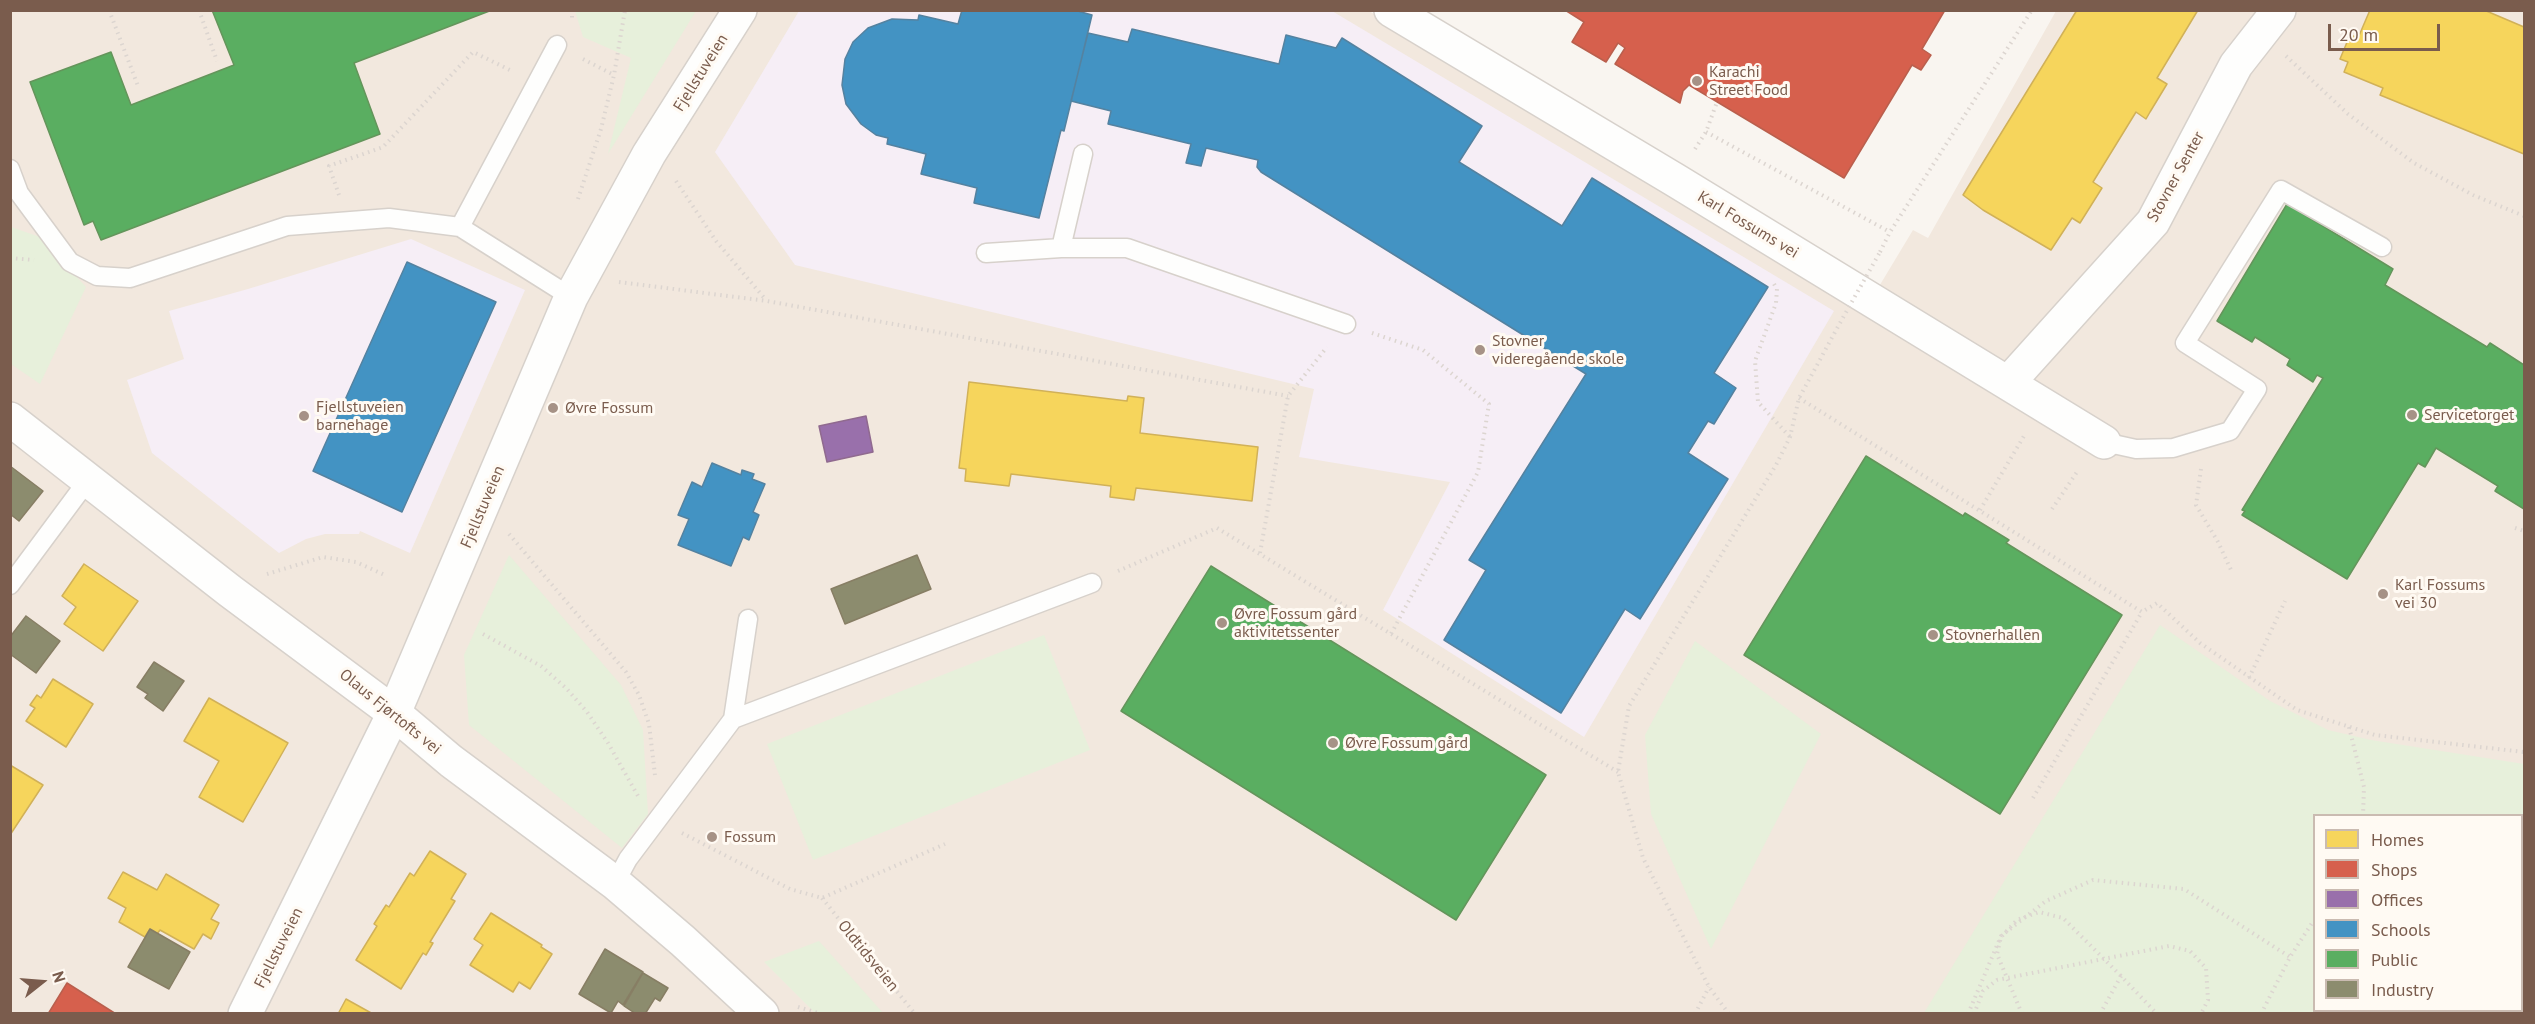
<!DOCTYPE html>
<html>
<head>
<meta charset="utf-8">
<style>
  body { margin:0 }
  #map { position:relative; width:2535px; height:1024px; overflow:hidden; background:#f9f5f0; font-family:"PT Sans",sans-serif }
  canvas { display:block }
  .frame { position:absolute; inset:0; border:12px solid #7a5c4d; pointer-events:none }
  .legend { position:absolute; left:2313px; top:814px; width:210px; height:198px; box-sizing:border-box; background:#fffaf3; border:2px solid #cabbb1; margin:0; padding:8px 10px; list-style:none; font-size:18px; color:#7a5c4d }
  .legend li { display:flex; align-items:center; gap:12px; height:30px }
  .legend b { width:30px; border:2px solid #cabbb1 }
  .north { position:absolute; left:12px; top:952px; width:60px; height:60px; -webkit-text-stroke:4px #fffaf3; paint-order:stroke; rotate:73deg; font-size:16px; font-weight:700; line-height:24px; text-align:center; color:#7a5c4d }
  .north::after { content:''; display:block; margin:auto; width:21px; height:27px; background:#7a5c4d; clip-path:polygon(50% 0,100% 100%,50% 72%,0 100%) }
  .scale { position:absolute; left:2328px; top:24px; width:112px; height:27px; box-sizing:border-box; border:3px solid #7a5c4d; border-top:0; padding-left:8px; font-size:18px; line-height:21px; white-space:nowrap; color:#7a5c4d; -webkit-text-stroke:4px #fffaf3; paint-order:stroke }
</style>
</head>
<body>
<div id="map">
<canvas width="2535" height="1024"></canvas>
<div class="frame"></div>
<ul class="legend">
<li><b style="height:16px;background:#f6d55c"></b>Homes</li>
<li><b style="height:16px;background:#d6604d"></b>Shops</li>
<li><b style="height:16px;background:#9970ab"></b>Offices</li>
<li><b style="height:16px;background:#4393c3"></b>Schools</li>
<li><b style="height:16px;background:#5aae61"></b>Public</li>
<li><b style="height:16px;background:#8c8c6e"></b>Industry</li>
</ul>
<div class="north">N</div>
<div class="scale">20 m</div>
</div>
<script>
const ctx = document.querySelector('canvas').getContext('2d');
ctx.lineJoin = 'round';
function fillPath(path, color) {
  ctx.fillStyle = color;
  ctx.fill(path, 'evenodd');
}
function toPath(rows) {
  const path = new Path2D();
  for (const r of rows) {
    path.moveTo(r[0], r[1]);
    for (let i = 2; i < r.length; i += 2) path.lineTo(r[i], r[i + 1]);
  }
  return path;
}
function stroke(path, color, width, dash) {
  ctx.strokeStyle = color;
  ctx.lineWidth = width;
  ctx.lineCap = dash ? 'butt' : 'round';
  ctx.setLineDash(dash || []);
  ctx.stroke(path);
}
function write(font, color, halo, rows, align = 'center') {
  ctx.font = font + ' "PT Sans",sans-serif';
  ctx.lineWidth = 6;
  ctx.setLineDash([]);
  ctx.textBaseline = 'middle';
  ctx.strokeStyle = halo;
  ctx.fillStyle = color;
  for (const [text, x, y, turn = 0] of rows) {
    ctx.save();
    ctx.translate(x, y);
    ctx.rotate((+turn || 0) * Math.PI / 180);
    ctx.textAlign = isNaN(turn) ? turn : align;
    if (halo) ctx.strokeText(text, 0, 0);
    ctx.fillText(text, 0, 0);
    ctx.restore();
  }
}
const residential = toPath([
  [10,11,1369,11,1863,313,1913,230,1928,238,2056,11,2524,11,2524,1013,11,1013],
  [2314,816,2522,816,2522,1010,2314,1010]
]);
const education = toPath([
  [799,11,1332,11,1834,311,1584,737,1383,610,1450,482,1299,457,1314,389,795,265,715,152],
  [411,239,525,290,410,553,360,531,359,534,325,534,306,539,279,553,152,453,127,380,184,359,169,311,248,289]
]);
const green = toPath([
  [575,11,696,11,608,154,631,58,583,37],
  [11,227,40,237,86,287,40,384,11,364],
  [509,555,621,685,643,730,648,814,622,848,469,725,464,655],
  [2160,625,2270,701,2328,730,2371,740,2524,764,2524,1013,1924,1013],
  [2314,816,2522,816,2522,1010,2314,1010],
  [1044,635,1090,750,813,860,767,744],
  [1695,641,1821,734,1711,949,1651,814,1645,735],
  [819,941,883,1013,815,1013,764,962]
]);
const homes = toPath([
  [2077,10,2198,10,2157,78,2167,84,2150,112,2146,119,2136,112,2093,182,2102,188,2080,223,2072,218,2051,250,1983,210,1963,195,2077,10],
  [2370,10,2484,10,2524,27,2524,154,2380,95,2383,88,2344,72,2348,62,2340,59,2350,35,2358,38,2370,10],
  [969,382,1127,401,1128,396,1144,398,1140,433,1258,447,1252,501,1136,488,1134,500,1110,497,1111,486,1011,474,1009,486,965,481,966,469,959,468,969,382],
  [84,564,138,601,103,651,64,624,76,607,62,596,84,564],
  [53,679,93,704,66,747,26,721,35,708,30,705,37,695,41,698,53,679],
  [209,698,288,743,243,822,199,797,219,761,184,741,209,698],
  [10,765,43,785,10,835,10,765],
  [430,851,466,874,451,899,455,901,430,942,433,943,426,955,423,953,401,989,356,960,377,926,374,924,386,905,389,907,410,873,414,876,430,851],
  [123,872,157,890,166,874,219,905,211,919,219,923,211,939,203,934,194,949,160,930,157,934,150,929,145,937,119,922,126,908,108,898,123,872],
  [491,913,542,945,541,947,552,954,530,989,519,982,513,992,470,965,483,945,474,939,491,913],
  [346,999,373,1014,338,1014,346,999]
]);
const shops = toPath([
  [1565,10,1945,10,1922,49,1931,55,1921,70,1912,65,1844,178,1689,85,1683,91,1680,103,1615,64,1625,48,1618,43,1606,62,1572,42,1584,22,1565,10],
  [67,983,116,1014,48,1014,67,983]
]);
const offices = toPath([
  [866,416,873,452,827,462,819,426,866,416]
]);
const schools = toPath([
  [962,10,1074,10,1092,15,1064,131,1061,130,1039,218,974,203,977,188,921,174,926,154,887,144,888,138,876,135,861,124,846,104,842,85,845,59,853,42,868,28,892,19,918,20,919,15,958,24,962,10],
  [1132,29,1279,64,1286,35,1336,48,1342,38,1482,126,1459,162,1562,226,1592,178,1768,287,1714,373,1736,388,1714,424,1708,421,1688,453,1728,479,1640,619,1625,609,1561,713,1444,640,1486,570,1469,560,1586,374,1261,172,1257,167,1258,160,1206,148,1201,166,1186,163,1191,144,1108,124,1111,111,1071,101,1088,33,1128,42,1132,29],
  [407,262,496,302,402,512,313,471,407,262],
  [712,463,741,475,742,470,754,474,752,479,765,484,753,512,759,515,749,540,743,537,731,566,678,545,689,519,678,515,692,482,702,487,712,463]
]);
const public = toPath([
  [212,10,492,10,354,63,380,134,101,240,93,221,84,225,30,82,111,52,131,105,234,65,212,10],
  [2287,204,2393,269,2385,285,2487,347,2490,343,2524,365,2524,509,2495,491,2498,486,2436,448,2425,467,2418,463,2347,579,2242,515,2245,511,2242,510,2323,378,2317,375,2313,382,2287,365,2290,359,2255,337,2252,342,2217,321,2287,204],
  [1866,456,1963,516,1965,513,2009,540,2006,543,2122,615,2000,814,1744,655,1866,456],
  [1211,566,1546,775,1456,920,1121,711,1211,566]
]);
const industry = toPath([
  [10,466,43,491,19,521,10,514,10,466],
  [917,555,931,589,845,624,831,589,917,555],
  [26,616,60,641,36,673,10,654,10,637,26,616],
  [154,662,184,681,163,711,145,698,148,694,137,687,154,662],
  [150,929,190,952,169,989,128,967,150,929],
  [605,949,643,972,623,1005,618,1001,611,1013,579,994,605,949],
  [643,973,668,988,660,1001,655,998,645,1014,636,1014,624,1006,643,973]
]);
const path = toPath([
  [109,10,138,86],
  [199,10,217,61],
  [572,10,572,22],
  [2286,56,2348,114,2414,163,2473,195,2524,216],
  [583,59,614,75],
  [1706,132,1890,232],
  [1695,149,1706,132,1717,102],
  [676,181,716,241,766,300],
  [339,195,329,166,383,147,473,52,512,71],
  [578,199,601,129,614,75,625,10],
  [1880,252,1890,232,2032,10],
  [10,258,34,260],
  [619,282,767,301,1288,396],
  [1774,284,1777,289,1776,303,1755,361,1758,402,1790,437],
  [1372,333,1423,350,1489,404,1478,472,1391,634],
  [1799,398,2142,612,2157,603,2200,643,2297,710,2375,735,2524,752],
  [2201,469,2196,505,2218,542,2232,572],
  [2052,509,2077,472],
  [1980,510,2024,436],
  [2515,528,2524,531],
  [509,534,626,672,639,695,649,724,655,775],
  [1260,553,1288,396,1327,347],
  [1118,571,1217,528,1618,772],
  [267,574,323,557,356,562,387,576],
  [483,634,541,666,566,688,587,712,608,743,638,796],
  [2249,678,2285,601],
  [2349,727,2364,787,2363,816],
  [2033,798,2142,612],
  [682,833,790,889,822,898,945,844],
  [822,898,915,1014],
  [2522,1004,2524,1003],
  [798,1007,821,1014],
  [1695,1014,1709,987],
  [1729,1014,1709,987,1643,858,1618,772,1629,706,1776,465,1790,437,1799,398,1840,323],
  [1968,1014,2001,936,2046,901,2093,880,2184,889,2290,957],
  [1974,1014,1983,991,1997,980,2169,946,2190,951,2206,968,2208,1000,2201,1014],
  [2100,1014,2121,976,2157,1014],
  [2261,1014,2290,957,2314,920],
  [2348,1014,2350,1010],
  [2504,1014,2510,1010]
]);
const service = toPath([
  [10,169,19,193,70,262,97,276,130,278,287,226,389,218,460,227,571,297],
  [460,227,557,45],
  [1061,248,1083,154],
  [986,253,1061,248,1127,248,1346,324],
  [2104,442,2136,449,2173,448,2230,431,2257,389,2185,343,2281,190,2382,247],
  [10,585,88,480],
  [733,719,748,619],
  [615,883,628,859,733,719,1092,583]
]);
const minor = toPath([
  [1391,10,1675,180,2104,442],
  [2008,383,2153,222,2236,65,2279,10],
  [10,419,230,591,394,713]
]);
const tertiary = toPath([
  [394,713,451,761,615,883,683,941,762,1014],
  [245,1014,394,713,571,297,649,154,740,10]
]);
const pathBridge = toPath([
  [1840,323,1880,252],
  [2022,1014,1997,954,2001,937,2017,920,2039,912,2063,918,2121,976]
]);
const markers = [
  [1697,81,6,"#a69286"],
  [1480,350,6,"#a69286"],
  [553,408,6,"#a69286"],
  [2412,415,6,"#a69286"],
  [304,416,6,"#a69286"],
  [2383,594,6,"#a69286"],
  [1222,623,6,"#a69286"],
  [1933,635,6,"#a69286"],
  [1333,743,6,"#a69286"],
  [712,837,6,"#a69286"]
];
const poiNames = [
  ["Karachi",1709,72],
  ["Street Food",1709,90],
  ["Stovner",1492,341],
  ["videregående skole",1492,359],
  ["Fjellstuveien",316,407],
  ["barnehage",316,425],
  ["Øvre Fossum",565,408],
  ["Servicetorget",2424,415],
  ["Karl Fossums",2395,585],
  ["vei 30",2395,603],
  ["Øvre Fossum gård",1234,614],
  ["aktivitetssenter",1234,632],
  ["Stovnerhallen",1945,635],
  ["Øvre Fossum gård",1345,743],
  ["Fossum",724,837]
];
const streetNames = [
  ["Fjellstuveien",701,73,-58],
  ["Stovner Senter",2176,177,-61],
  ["Karl Fossums vei",1748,225,31],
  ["Fjellstuveien",483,507,-67],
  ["Olaus Fjørtofts vei",390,712,39],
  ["Fjellstuveien",279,948,-63],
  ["Oldtidsveien",868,956,51]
];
fillPath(residential, '#f2e8de');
fillPath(education, '#f6eef6');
fillPath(green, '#e7f0db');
fillPath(homes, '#f6d55c');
stroke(homes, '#d1b158', 1.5);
fillPath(shops, '#d6604d');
stroke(shops, '#ba5f4d', 1.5);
fillPath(offices, '#9970ab');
stroke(offices, '#906a8f', 1.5);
fillPath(schools, '#4393c3');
stroke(schools, '#5482a0', 1.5);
fillPath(public, '#5aae61');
stroke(public, '#64955b', 1.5);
fillPath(industry, '#8c8c6e');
stroke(industry, '#877e64', 1.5);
stroke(service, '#d7d1cb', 21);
stroke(minor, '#d7d1cb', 36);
stroke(tertiary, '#d7d1cb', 36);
stroke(path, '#dcd5d0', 4, [1.5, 4.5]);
stroke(service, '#fefefd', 18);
stroke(minor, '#fefefd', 33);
stroke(tertiary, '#fefefd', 33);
stroke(pathBridge, '#dcd5d0', 4, [1.5, 4.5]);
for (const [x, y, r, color] of markers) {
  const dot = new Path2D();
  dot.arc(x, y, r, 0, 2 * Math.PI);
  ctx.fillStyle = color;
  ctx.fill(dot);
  stroke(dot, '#fffaf3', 2);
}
write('16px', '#7a5c4d', '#fffaf3', poiNames, 'left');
write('16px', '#7a5c4d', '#fffaf3', streetNames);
</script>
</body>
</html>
